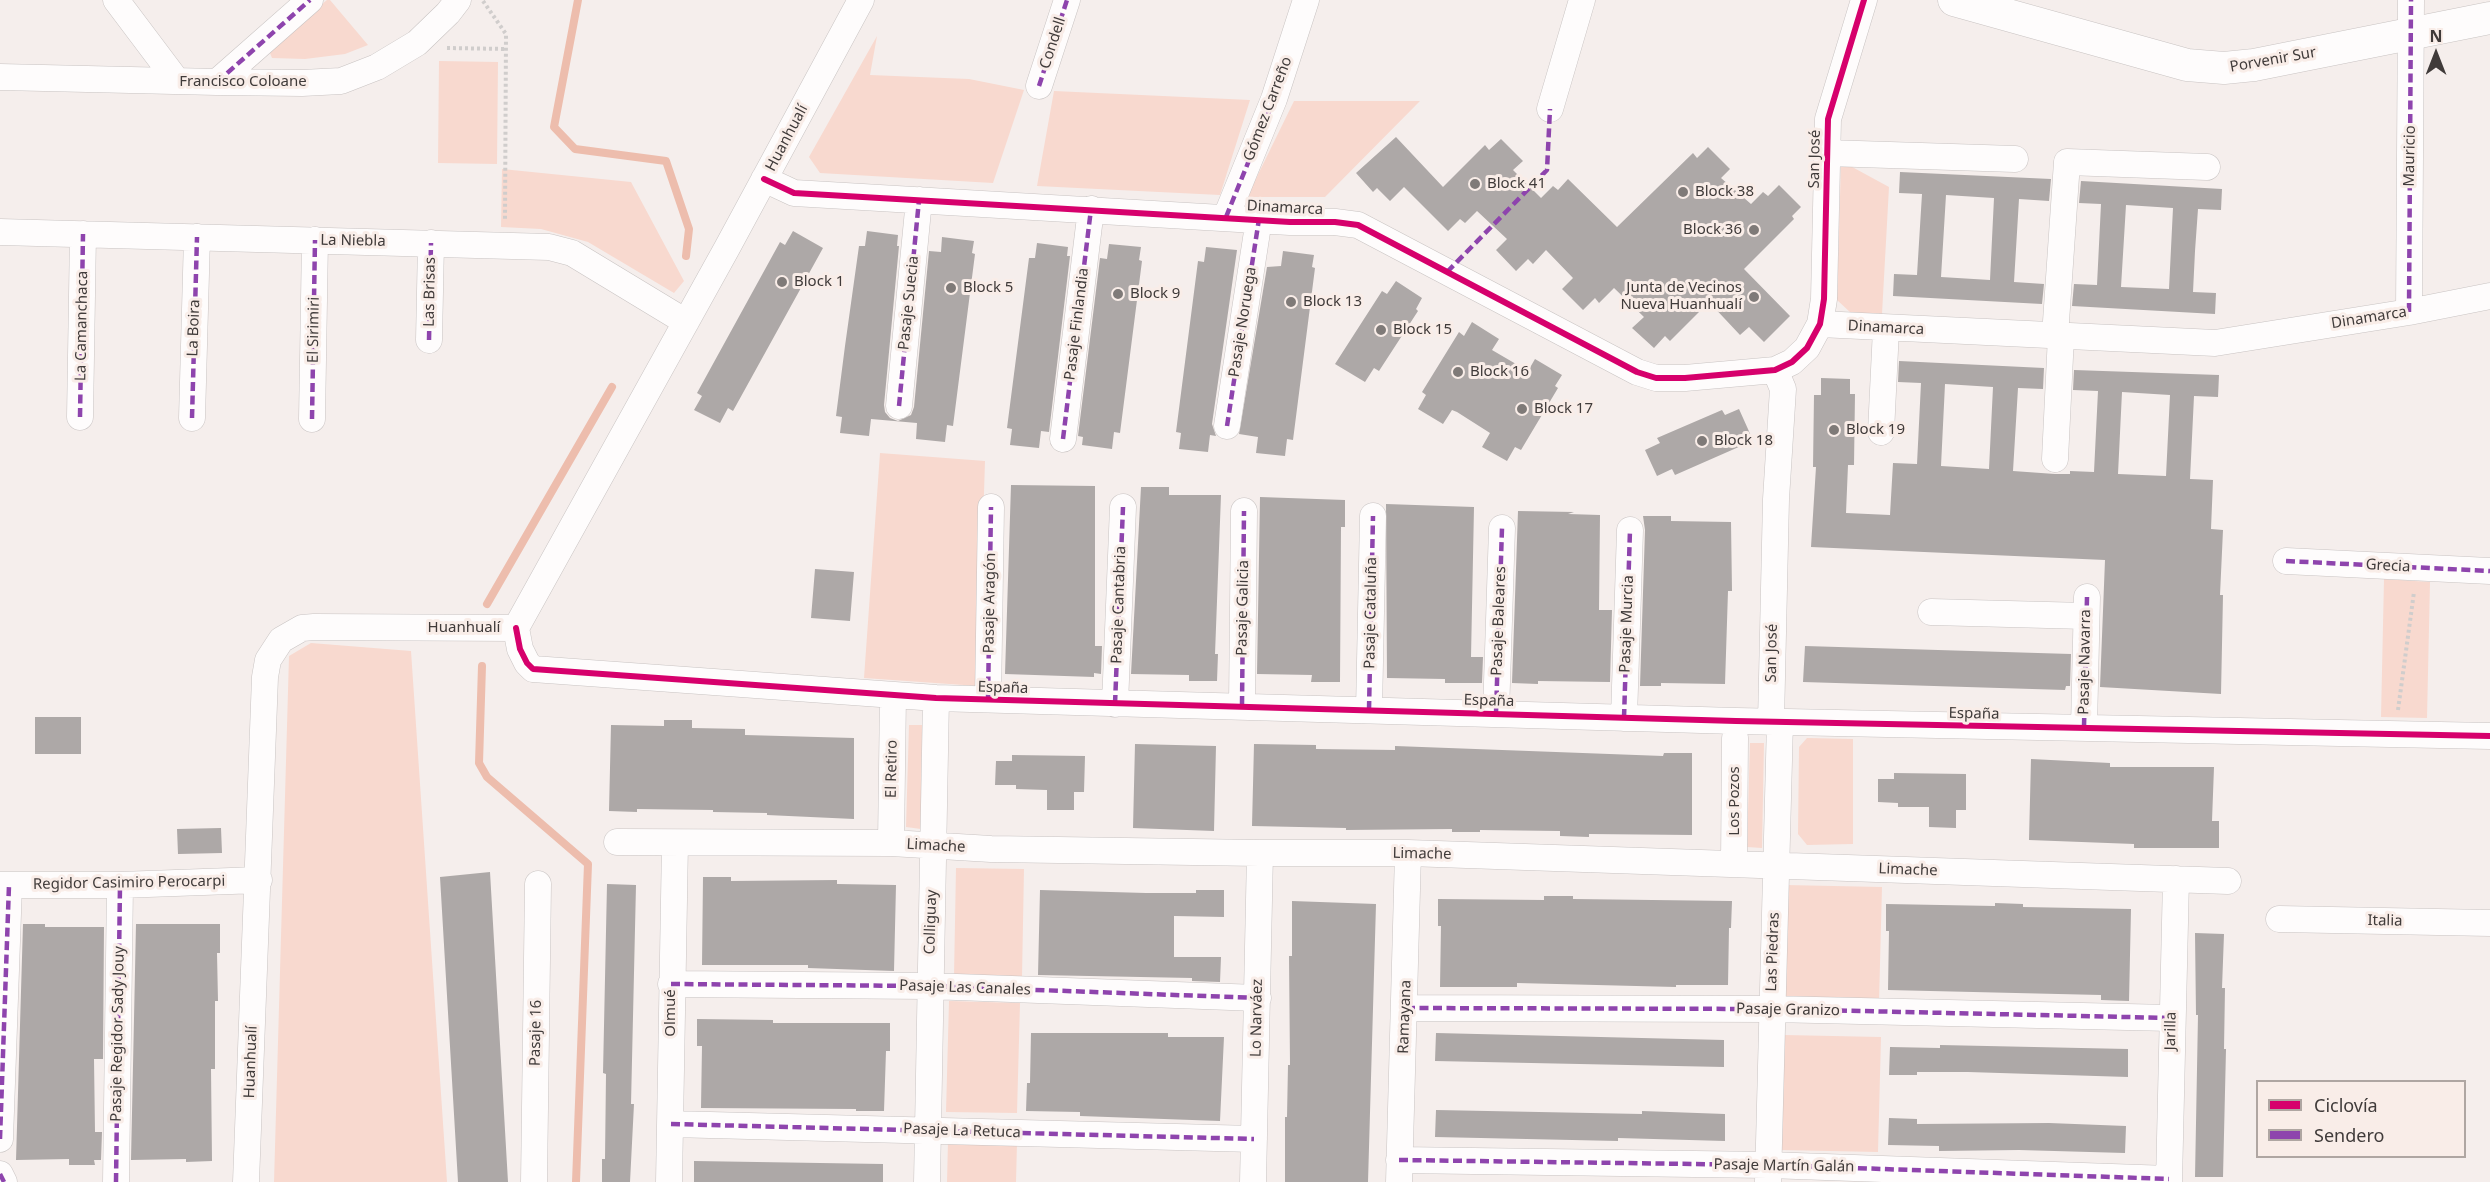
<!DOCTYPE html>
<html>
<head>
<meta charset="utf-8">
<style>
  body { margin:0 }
  #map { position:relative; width:2490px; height:1182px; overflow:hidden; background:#f5eeec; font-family:"Noto Sans",sans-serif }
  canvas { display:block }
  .legend { position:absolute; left:2256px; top:1080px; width:210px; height:78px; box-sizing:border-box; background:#f9ede8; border:2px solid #afa6a2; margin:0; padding:8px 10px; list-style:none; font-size:18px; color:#403b3a }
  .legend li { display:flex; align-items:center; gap:12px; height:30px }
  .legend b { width:30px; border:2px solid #afa6a2 }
  .north { position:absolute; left:2406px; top:24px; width:60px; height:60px; -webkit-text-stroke:4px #f9ede8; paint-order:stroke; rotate:0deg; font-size:16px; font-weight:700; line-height:24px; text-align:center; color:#403b3a }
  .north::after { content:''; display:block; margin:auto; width:21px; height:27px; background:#403b3a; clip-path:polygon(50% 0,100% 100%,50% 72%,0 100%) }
</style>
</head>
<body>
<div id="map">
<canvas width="2490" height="1182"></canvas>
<ul class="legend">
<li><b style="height:8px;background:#d6006c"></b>Ciclovía</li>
<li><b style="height:8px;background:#8e44ad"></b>Sendero</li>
</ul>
<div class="north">N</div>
</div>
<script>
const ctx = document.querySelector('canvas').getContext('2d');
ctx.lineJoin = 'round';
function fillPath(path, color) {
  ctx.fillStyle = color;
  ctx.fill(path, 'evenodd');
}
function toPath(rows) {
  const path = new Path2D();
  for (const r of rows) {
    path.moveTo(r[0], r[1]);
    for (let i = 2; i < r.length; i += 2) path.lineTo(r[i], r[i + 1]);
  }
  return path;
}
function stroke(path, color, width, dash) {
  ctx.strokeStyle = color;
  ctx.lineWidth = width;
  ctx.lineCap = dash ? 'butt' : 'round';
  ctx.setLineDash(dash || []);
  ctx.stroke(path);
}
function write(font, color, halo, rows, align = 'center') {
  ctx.font = font + ' "Noto Sans",sans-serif';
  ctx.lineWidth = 6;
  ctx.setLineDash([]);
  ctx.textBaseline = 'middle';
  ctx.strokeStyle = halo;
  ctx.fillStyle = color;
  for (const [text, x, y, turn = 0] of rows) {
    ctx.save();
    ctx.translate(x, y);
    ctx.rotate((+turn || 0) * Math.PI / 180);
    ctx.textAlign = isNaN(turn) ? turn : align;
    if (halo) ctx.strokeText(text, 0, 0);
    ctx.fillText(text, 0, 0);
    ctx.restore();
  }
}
const green = toPath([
  [327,0,330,0,368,45,345,54,305,59,272,58,268,48],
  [877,36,870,75,969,79,1024,90,993,183,820,173,809,157],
  [439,61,498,62,497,164,438,163],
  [1054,91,1250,100,1220,195,1037,186],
  [1294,101,1420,101,1325,197,1247,197],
  [1843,162,1889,187,1882,314,1851,313,1837,300,1841,163],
  [502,169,631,182,684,281,674,293,588,242,541,229,501,227],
  [880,453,985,461,978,686,864,678],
  [2384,579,2430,582,2427,718,2381,717],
  [311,643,411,651,447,1182,274,1182,289,656],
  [909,725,922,725,921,829,906,827],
  [1807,738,1853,739,1853,844,1807,845,1798,834,1799,747],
  [1750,743,1764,743,1762,848,1747,847],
  [956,868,1024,869,1022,977,954,976],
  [1785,885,1882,887,1879,1002,1782,999],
  [949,1001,1020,1003,1017,1113,946,1112],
  [1784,1035,1881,1037,1878,1152,1780,1150],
  [948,1142,1017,1143,1016,1182,947,1182]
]);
const stream = toPath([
  [578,0,554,127,575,149,666,161,689,229,686,256],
  [487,604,612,387],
  [482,666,479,763,487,777,588,864,576,1182]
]);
const building = toPath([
  [1396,137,1443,187,1485,145,1489,150,1501,139,1523,161,1513,170,1541,198,1553,186,1558,190,1568,179,1617,227,1693,153,1697,158,1708,147,1730,169,1721,178,1751,204,1763,192,1768,196,1779,185,1801,207,1792,216,1794,219,1744,269,1790,316,1764,342,1749,327,1740,335,1709,302,1670,341,1665,336,1654,348,1632,328,1644,317,1614,288,1599,303,1595,298,1583,310,1562,289,1573,278,1546,250,1533,264,1528,259,1516,271,1496,250,1507,239,1477,211,1465,223,1460,219,1448,231,1404,187,1390,201,1377,188,1373,192,1356,173],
  [1900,172,2051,179,2049,201,2019,199,2014,282,2044,284,2042,304,1893,296,1894,274,1917,275,1922,194,1899,193],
  [1946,195,1994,198,1990,280,1941,277],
  [2081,181,2222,189,2221,210,2198,209,2195,251,2193,292,2216,293,2215,314,2072,306,2074,284,2097,285,2101,204,2079,203],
  [2126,205,2173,208,2169,289,2121,287],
  [793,231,823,248,733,411,728,408,720,423,694,410,702,396,697,393,780,242,785,245],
  [867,231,898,235,897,246,899,246,884,405,885,412,890,418,898,421,911,415,914,407,929,251,941,252,942,237,974,241,972,253,975,254,953,426,947,425,945,442,916,439,917,423,871,419,869,436,840,433,842,417,836,416,845,346,859,246,865,246],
  [1037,243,1068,247,1067,256,1070,256,1049,432,1041,431,1039,448,1010,445,1012,429,1007,428,1029,258,1035,258],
  [1109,244,1141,247,1139,260,1142,261,1120,433,1114,432,1112,449,1082,445,1083,437,1078,436,1100,258,1107,259],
  [1206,247,1237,250,1212,424,1216,436,1210,435,1208,452,1179,449,1181,433,1176,432,1198,261,1204,262],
  [1283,251,1314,255,1312,267,1315,268,1293,440,1287,439,1285,456,1256,453,1258,437,1239,434,1267,267,1281,266],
  [1396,281,1422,298,1416,309,1418,311,1379,371,1374,368,1365,382,1335,364,1382,291,1387,294],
  [1472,322,1499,339,1492,350,1528,371,1535,359,1562,375,1555,386,1558,388,1521,450,1515,447,1507,461,1482,447,1490,433,1457,412,1452,410,1443,424,1418,409,1426,395,1422,392,1459,332,1464,336],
  [1899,361,2044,368,2043,389,2018,388,2013,471,2055,474,2070,474,2070,471,2094,472,2098,391,2073,390,2074,370,2219,375,2218,397,2194,396,2190,479,2213,480,2211,529,2223,530,2220,595,2223,595,2221,694,2100,687,2105,560,1811,547,1816,467,1813,467,1814,395,1821,395,1821,378,1850,379,1850,394,1855,394,1854,465,1848,465,1846,513,1890,515,1893,463,1917,464,1921,383,1898,382],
  [1945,384,1993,387,1989,469,1941,466],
  [2122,392,2170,395,2166,476,2118,474],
  [1739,409,1752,438,1740,443,1741,446,1675,475,1672,469,1657,476,1645,450,1660,443,1657,438,1722,410,1725,415],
  [1011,485,1095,486,1095,646,1102,646,1101,674,1094,673,1094,677,1005,674],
  [1141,487,1169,487,1169,495,1221,495,1215,654,1218,654,1217,681,1189,681,1189,675,1131,674],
  [1260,497,1345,500,1345,527,1341,527,1340,682,1311,682,1312,675,1257,674],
  [1386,504,1474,507,1471,657,1483,657,1482,683,1445,683,1445,679,1387,678],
  [1518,511,1574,512,1568,514,1600,515,1599,610,1612,610,1610,682,1538,681,1538,684,1512,683],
  [1643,516,1671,516,1671,521,1731,522,1732,591,1728,591,1725,684,1661,683,1661,686,1640,686,1645,530],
  [815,569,854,572,850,621,811,618],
  [1805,646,2071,654,2070,686,2066,686,2065,690,1803,682],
  [35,717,81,717,81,754,35,754],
  [664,720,692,720,692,728,745,729,745,735,854,738,854,819,767,815,767,813,713,812,713,810,637,809,637,812,609,811,611,725,664,726],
  [1135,744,1216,746,1214,831,1133,828],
  [1254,744,1316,745,1316,749,1395,750,1395,746,1663,756,1664,753,1692,753,1692,835,1589,834,1589,837,1560,836,1560,831,1480,830,1480,832,1452,832,1452,829,1346,830,1346,828,1252,826],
  [1012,755,1085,756,1084,792,1074,792,1074,810,1047,810,1047,790,1016,789,1016,785,995,785,996,761,1012,761],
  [2031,759,2110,763,2110,767,2214,767,2212,821,2219,821,2219,848,2134,848,2134,844,2029,840],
  [1894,773,1966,774,1966,810,1956,810,1956,828,1929,827,1929,807,1898,807,1898,803,1878,802,1878,779,1894,779],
  [221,828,222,853,178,854,177,829],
  [490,872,508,1182,458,1182,440,877],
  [703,877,731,877,731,881,837,880,837,884,896,885,894,971,808,968,808,965,702,965],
  [607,884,636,885,631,1104,634,1104,630,1182,602,1182,602,1159,605,1159,606,1074,603,1073],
  [1040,890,1146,893,1196,893,1196,890,1224,890,1224,917,1174,916,1174,957,1221,957,1220,982,1192,981,1192,978,1038,975],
  [1544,896,1573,896,1573,899,1732,901,1731,928,1729,928,1728,985,1676,985,1676,987,1517,983,1517,987,1440,987,1441,926,1438,926,1438,899,1544,900],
  [1292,901,1376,904,1368,1182,1285,1182,1285,1117,1287,1117,1288,1065,1290,1065,1289,956,1292,956],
  [1995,903,2023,904,2023,907,2131,909,2129,1001,2101,1000,2101,995,1888,990,1889,931,1886,931,1886,904,1995,906],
  [23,924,45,924,45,927,104,927,103,1059,94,1059,95,1132,102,1132,101,1160,94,1160,95,1165,69,1165,69,1159,16,1160],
  [136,924,220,924,220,953,217,953,218,1001,215,1001,215,1069,211,1069,212,1161,186,1162,186,1159,131,1160],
  [2195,933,2224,934,2222,988,2225,988,2224,1049,2226,1049,2223,1177,2195,1177,2198,1015,2196,1015],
  [697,1019,773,1020,773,1023,890,1023,890,1051,886,1051,884,1111,856,1111,856,1109,701,1108,702,1046,697,1046],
  [1031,1033,1168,1033,1168,1037,1224,1037,1220,1121,1080,1116,1080,1112,1026,1111,1027,1083,1030,1083],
  [1436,1033,1724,1040,1724,1067,1435,1061],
  [1940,1045,2128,1049,2128,1077,1968,1072,1917,1072,1917,1075,1889,1075,1890,1047,1940,1048],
  [1436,1110,1642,1114,1642,1111,1725,1114,1725,1141,1618,1138,1618,1141,1435,1137],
  [1889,1118,1917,1119,1917,1124,2049,1123,2126,1126,2125,1153,2019,1150,1939,1151,1939,1146,1888,1145],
  [694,1161,883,1164,883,1182,694,1182]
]);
const path = toPath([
  [483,1,506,34,505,220],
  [447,48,506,49],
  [2398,710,2414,592]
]);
const minor = toPath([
  [116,0,177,81],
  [0,77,217,82,302,83,341,81,377,67,417,43,448,13,458,0],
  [217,82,310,0],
  [1039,86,1067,0],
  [1550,109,1582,0],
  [1827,153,2015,159],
  [764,179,794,193,1290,222,1335,222,1358,225,1637,372,1656,378,1685,378,1775,370,1792,362,1807,348,1820,324,1824,299,1828,119,1864,0],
  [1226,217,1274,99,1306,0],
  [0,232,549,247,572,253,686,322],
  [2409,312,2411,0],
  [1820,324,2215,343,2409,312,2490,296],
  [2055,336,2067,162,2207,167],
  [429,340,431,243],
  [899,406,919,200],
  [80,417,83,234],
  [192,418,197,237],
  [312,419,315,240],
  [1227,426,1259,219],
  [1881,432,1886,329],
  [1063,439,1091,209],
  [2055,459,2061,336],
  [2286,561,2490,571],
  [1931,612,2086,616],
  [516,628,520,649,527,663,533,669,936,698,1736,721,2490,736],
  [516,628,727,248,861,0],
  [988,699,991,507],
  [1115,704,1123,507],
  [1242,705,1244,511],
  [1369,710,1373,516],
  [1496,713,1502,528],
  [1624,718,1630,530],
  [1771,722,1776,499,1783,389,1775,370],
  [2084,727,2087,597],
  [617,842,891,843,991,849,1260,853,1408,853,2228,881],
  [891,843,893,695],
  [1734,864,1735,738],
  [0,885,120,885,259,880],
  [2279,919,2490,923],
  [671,984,929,986,1258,998],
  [1406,1008,1771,1009,2171,1018],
  [671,1124,1254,1139],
  [0,1139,9,885],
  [1399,1160,1768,1165,2169,1179],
  [0,1174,4,1182],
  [1768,1181,1780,722],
  [116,1182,120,885],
  [246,1182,265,677,268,660,281,640,302,628,314,627,516,628],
  [534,1182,538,884],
  [669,1182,675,843],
  [927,1182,936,698],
  [1253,1182,1260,853],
  [1399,1182,1408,853],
  [2169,1182,2176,879]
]);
const major = toPath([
  [1954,0,2187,65,2224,68,2254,65,2490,18]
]);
const quiet = toPath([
  [217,82,310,0],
  [1039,86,1067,0],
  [1226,217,1274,99],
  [1447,272,1547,170,1550,109],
  [2409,312,2411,0],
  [429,340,431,243],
  [899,406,919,200],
  [80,417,83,234],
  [192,418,197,237],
  [312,419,315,240],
  [1227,426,1259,219],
  [1063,439,1091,209],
  [2286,561,2490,571],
  [988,699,991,507],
  [1115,704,1123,507],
  [1242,705,1244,511],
  [1369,710,1373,516],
  [1496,713,1502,528],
  [1624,718,1630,530],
  [2084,727,2087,597],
  [671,984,929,986,1258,998],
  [1406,1008,1771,1009,2171,1018],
  [671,1124,1254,1139],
  [0,1139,9,885],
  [1399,1160,1768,1165,2169,1179],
  [0,1174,4,1182],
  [116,1182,120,885]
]);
const cycleway = toPath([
  [764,179,794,193,1290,222,1335,222,1358,225,1637,372,1656,378,1685,378,1775,370,1792,362,1807,348,1820,324,1824,299,1828,119,1864,0],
  [516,628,520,649,527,663,533,669,936,698,1736,721,2490,736]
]);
const markers = [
  [1475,184,6,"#7f7a78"],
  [1683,192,6,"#7f7a78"],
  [1754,230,6,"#7f7a78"],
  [782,282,6,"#7f7a78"],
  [951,288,6,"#7f7a78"],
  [1118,294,6,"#7f7a78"],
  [1754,297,6,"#7f7a78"],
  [1291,302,6,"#7f7a78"],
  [1381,330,6,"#7f7a78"],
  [1458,372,6,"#7f7a78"],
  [1522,409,6,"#7f7a78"],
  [1834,430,6,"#7f7a78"],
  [1702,441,6,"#7f7a78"]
];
const streetNames = [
  ["Condell",1053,43,-72],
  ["Porvenir Sur",2273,60,-10],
  ["Francisco Coloane",243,82],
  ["Gómez Carreño",1268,109,-69],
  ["Huanhualí",787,138,-62],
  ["Mauricio",2410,156,-89],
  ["San José",1815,159,-89],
  ["Dinamarca",1285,208,3],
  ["La Niebla",353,241,1],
  ["Las Brisas",430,292,-89],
  ["Pasaje Suecia",909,303,-84],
  ["Dinamarca",2369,318,-9],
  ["Pasaje Noruega",1243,322,-81],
  ["Pasaje Finlandia",1077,324,-83],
  ["La Camanchaca",82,326,-89],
  ["La Boira",194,328,-88],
  ["Dinamarca",1886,328,3],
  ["El Sirimiri",314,330,-89],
  ["Grecia",2388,566,3],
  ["Pasaje Aragón",990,603,-89],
  ["Pasaje Cantabria",1119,605,-88],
  ["Pasaje Galicia",1243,608,-89],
  ["Pasaje Cataluña",1371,613,-89],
  ["Pasaje Baleares",1499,621,-88],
  ["Pasaje Murcia",1627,624,-88],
  ["Huanhualí",464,628],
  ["San José",1772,653,-89],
  ["Pasaje Navarra",2085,662,-89],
  ["España",1003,688,2],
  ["España",1489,701,2],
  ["España",1974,714,1],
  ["El Retiro",892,769,-89],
  ["Los Pozos",1735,801,-90],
  ["Limache",936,846,3],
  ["Limache",1422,854,1],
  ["Limache",1908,870,2],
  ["Regidor Casimiro Perocarpi",129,883,-1],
  ["Italia",2385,921,1],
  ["Colliguay",931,922,-88],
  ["Las Piedras",1773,952,-88],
  ["Pasaje Las Canales",965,988,2],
  ["Pasaje Granizo",1788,1010,1],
  ["Olmué",671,1013,-90],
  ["Ramayana",1405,1017,-88],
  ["Lo Narváez",1257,1018,-89],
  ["Jarilla",2171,1031,-89],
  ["Pasaje 16",536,1033,-89],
  ["Pasaje Regidor Sady Jouy",118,1034,-89],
  ["Huanhualí",251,1062,-88],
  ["Pasaje La Retuca",962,1131,2],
  ["Pasaje Martín Galán",1784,1166,1]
];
const poiNames = [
  ["Block 41",1487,184],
  ["Block 38",1695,192],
  ["Block 36",1742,230,"right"],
  ["Block 1",794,282],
  ["Block 5",963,288],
  ["Junta de Vecinos",1742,288,"right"],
  ["Nueva Huanhualí",1742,305,"right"],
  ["Block 9",1130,294],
  ["Block 13",1303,302],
  ["Block 15",1393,330],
  ["Block 16",1470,372],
  ["Block 17",1534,409],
  ["Block 19",1846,430],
  ["Block 18",1714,441]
];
fillPath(green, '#f8d9cf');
stroke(stream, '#edbdad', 8);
fillPath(building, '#ada8a7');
stroke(minor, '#c8c3c2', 27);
stroke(major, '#c8c3c2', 33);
stroke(path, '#d0cdcc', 4, [3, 3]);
stroke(minor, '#fefcfc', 26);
stroke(major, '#fefcfc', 32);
stroke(quiet, '#8e44ad', 4.5, [9, 4.5]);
stroke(cycleway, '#d6006c', 6);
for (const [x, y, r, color] of markers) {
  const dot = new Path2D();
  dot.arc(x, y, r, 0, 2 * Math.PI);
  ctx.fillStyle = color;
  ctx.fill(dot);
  stroke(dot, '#f9ede8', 2);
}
write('15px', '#403b3a', '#f9ede8', streetNames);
write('15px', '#403b3a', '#f9ede8', poiNames, 'left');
</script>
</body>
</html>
